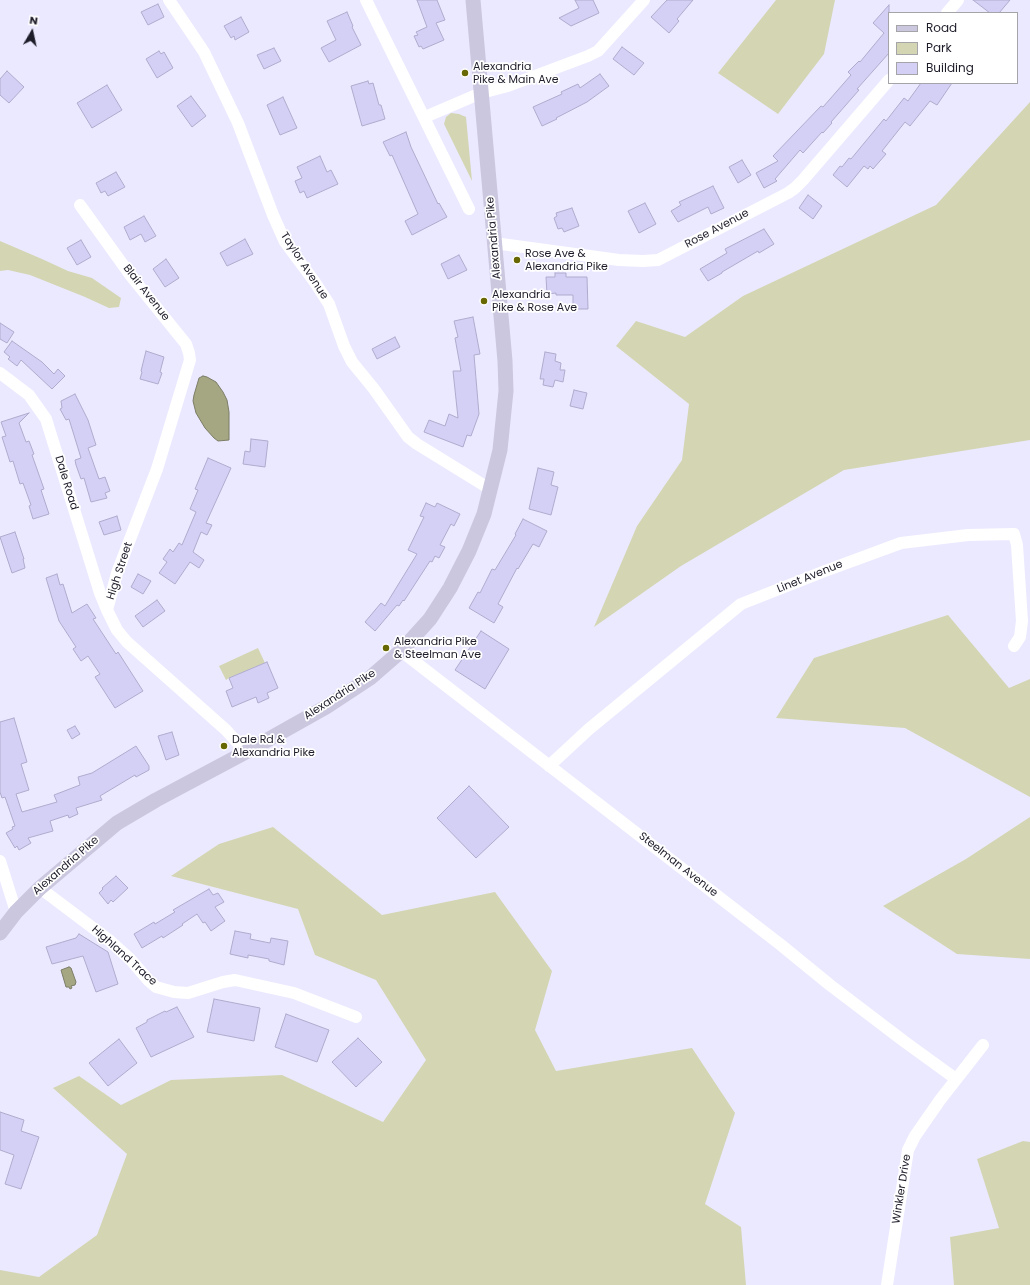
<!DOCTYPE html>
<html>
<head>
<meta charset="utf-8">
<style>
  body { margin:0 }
  #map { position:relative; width:1030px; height:1285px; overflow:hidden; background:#ebe9ff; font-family:Poppins,sans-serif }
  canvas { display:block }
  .legend { position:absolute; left:888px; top:12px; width:130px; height:72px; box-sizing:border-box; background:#fff; border:1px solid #a5a4a9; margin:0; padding:5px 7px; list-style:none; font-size:12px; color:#1d1c29 }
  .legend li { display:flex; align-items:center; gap:8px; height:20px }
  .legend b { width:20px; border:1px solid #a5a4a9 }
  .north { position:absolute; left:12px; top:12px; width:40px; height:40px; -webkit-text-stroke:3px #fff; paint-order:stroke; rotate:9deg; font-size:11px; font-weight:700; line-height:16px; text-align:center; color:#1d1c29 }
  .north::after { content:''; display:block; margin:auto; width:14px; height:18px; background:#1d1c29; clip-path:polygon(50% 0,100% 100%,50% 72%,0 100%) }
</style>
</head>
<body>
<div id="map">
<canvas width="1030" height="1285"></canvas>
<ul class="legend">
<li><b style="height:5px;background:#cac7df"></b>Road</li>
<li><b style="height:11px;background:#d4d6b3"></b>Park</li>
<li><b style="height:11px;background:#d4d0f5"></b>Building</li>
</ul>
<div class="north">N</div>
</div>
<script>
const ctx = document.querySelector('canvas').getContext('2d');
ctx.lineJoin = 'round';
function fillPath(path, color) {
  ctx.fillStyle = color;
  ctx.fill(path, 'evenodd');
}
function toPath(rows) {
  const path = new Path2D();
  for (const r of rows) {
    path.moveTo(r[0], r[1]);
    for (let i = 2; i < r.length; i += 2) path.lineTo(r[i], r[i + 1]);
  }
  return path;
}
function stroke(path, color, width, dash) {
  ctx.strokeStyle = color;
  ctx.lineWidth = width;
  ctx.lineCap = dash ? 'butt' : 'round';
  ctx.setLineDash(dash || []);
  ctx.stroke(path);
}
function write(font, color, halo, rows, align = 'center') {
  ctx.font = font + ' Poppins,sans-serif';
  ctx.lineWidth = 3.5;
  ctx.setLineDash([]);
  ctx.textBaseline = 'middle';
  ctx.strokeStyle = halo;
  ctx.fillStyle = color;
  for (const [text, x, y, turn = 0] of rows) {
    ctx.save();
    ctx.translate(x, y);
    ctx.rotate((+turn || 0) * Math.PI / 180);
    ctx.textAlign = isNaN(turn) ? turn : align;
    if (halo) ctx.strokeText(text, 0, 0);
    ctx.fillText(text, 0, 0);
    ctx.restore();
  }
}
const green = toPath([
  [776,0,835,0,824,54,778,114,718,73],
  [1030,102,1030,440,844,470,681,566,594,627,637,526,682,460,689,404,616,346,636,321,685,337,743,296,936,205],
  [451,113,459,114,466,117,472,181,444,124,446,117],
  [0,241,42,259,68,271,92,278,121,298,119,307,109,308,85,297,30,275,8,270,0,271],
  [948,615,1009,688,1030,679,1030,797,905,728,776,718,814,658],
  [258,648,265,663,229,678,226,680,219,666],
  [1030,817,1030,959,957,954,883,906,966,859],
  [273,827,382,915,495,892,552,971,535,1030,556,1071,692,1048,735,1113,705,1204,741,1227,746,1285,0,1285,0,1270,39,1277,97,1235,127,1154,53,1088,79,1076,121,1105,171,1080,282,1075,383,1122,426,1060,376,980,315,955,298,909,171,876,219,844],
  [1023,1141,1030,1142,1030,1285,954,1285,950,1237,999,1228,977,1159]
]);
const water = toPath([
  [203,376,207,377,216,382,223,392,227,400,229,412,229,440,218,441,214,438,205,428,196,413,193,401,194,395,199,378,203,376],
  [69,967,71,968,76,982,75,985,71,986,72,988,70,989,69,987,66,987,61,970,69,967]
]);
const building = toPath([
  [417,0,437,0,445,20,436,23,444,40,423,49,421,46,419,47,414,36,418,35,416,32,427,27,417,0],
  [575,0,593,0,599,13,571,26,559,18,579,8,575,0],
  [667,0,693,0,677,19,679,21,669,33,651,17,667,0],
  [973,0,1010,0,999,13,990,13,973,0],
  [158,4,164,17,148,25,141,12,158,4],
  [889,5,889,53,857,89,859,90,831,122,832,123,823,133,822,132,803,153,800,150,775,179,777,181,764,188,756,173,778,161,773,156,821,106,823,107,851,75,848,72,859,61,860,62,884,33,873,23,889,5],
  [347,12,353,26,352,27,361,45,329,62,321,48,336,40,327,21,347,12],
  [241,17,249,32,235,40,234,36,231,38,224,26,241,17],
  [622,47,644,63,634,75,613,59,622,47],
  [274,48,281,61,264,69,257,55,274,48],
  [159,51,161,54,164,52,173,68,157,78,146,59,159,51],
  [7,71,24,87,9,103,0,95,0,79,7,71],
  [600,74,609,86,587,102,556,118,557,119,542,126,533,107,562,94,561,92,578,84,580,88,600,74],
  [368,81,369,84,373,83,379,105,381,105,385,119,362,126,351,86,368,81],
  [921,83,952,83,937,105,930,101,910,126,905,122,882,151,886,154,873,169,870,166,868,169,864,166,847,187,833,175,840,166,842,167,849,158,851,159,884,119,886,121,904,98,908,101,921,83],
  [107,85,122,110,92,128,77,103,107,85],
  [191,96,206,116,192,127,177,106,191,96],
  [283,97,297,128,280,135,267,105,283,97],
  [406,132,411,147,438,204,439,203,447,217,412,235,405,221,418,214,392,155,390,156,383,142,406,132],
  [320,156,327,172,331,170,338,184,307,198,304,191,300,193,295,181,302,178,297,167,320,156],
  [742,160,751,175,738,183,729,167,742,160],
  [116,172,125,187,108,196,105,191,101,193,96,183,116,172],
  [713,186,724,208,711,214,708,207,678,222,671,211,681,205,679,202,713,186],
  [808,195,822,206,813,219,799,208,808,195],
  [645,203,656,224,639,233,628,211,645,203],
  [572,208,579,226,564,232,562,228,558,229,554,218,557,216,556,213,572,208],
  [144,216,156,236,145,242,141,234,130,240,124,227,144,216],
  [764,229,774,244,759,253,758,251,722,272,722,273,708,281,700,269,727,253,725,249,764,229],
  [245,239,253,254,227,266,220,253,245,239],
  [81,240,91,257,77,265,67,248,81,240],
  [459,255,467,270,448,279,441,264,459,255],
  [166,259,179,278,165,287,153,269,166,259],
  [555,273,566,273,566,277,587,277,588,309,573,309,573,295,556,295,556,293,547,294,546,277,555,277,555,273],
  [473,317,480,354,474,355,479,414,471,436,467,435,463,447,424,432,429,420,445,426,449,414,458,418,453,371,461,371,455,338,458,337,454,321,473,317],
  [0,323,14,332,7,343,0,339,0,323],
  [395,337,400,347,377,359,372,349,395,337],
  [12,341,42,362,54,374,58,369,65,376,52,389,21,360,17,366,8,359,10,357,4,352,12,341],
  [146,351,164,357,160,372,162,373,158,384,140,379,142,372,141,371,146,351],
  [545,352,556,354,555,361,561,363,560,370,565,370,563,382,555,380,553,387,543,385,544,379,540,379,545,352],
  [574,390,587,393,583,409,570,406,574,390],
  [75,394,88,420,96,445,88,448,99,479,105,477,110,491,105,493,107,498,91,502,84,478,81,479,76,465,75,460,81,458,69,419,66,420,60,409,62,408,61,401,75,394],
  [29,413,19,423,26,442,29,441,34,454,32,455,44,489,41,490,49,514,33,519,29,506,31,505,23,483,20,484,13,461,10,462,2,437,6,436,1,422,29,413],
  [251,439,268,441,265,467,243,464,245,451,250,452,251,439],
  [208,458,231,468,206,523,212,525,207,535,201,532,193,552,204,560,199,568,190,562,175,584,159,573,167,562,163,559,170,549,173,552,179,543,182,545,196,512,190,509,198,490,195,489,208,458],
  [538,468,554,472,551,485,558,487,551,515,529,509,538,468],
  [426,503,435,507,437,503,460,514,454,526,451,524,440,545,445,547,439,558,435,556,432,562,430,561,404,601,403,600,399,606,397,605,375,631,365,622,381,603,385,606,417,554,408,550,424,517,420,516,426,503],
  [117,516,121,530,104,535,99,522,117,516],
  [523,519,547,531,539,547,533,544,518,569,517,568,498,604,503,607,494,623,469,608,478,592,480,593,492,569,495,570,516,535,515,534,523,519],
  [15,532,24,559,23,559,25,568,12,573,0,537,15,532],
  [57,574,60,585,63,584,72,613,87,604,96,618,93,619,116,654,118,652,143,691,115,708,95,677,100,674,88,656,81,661,73,649,76,647,59,621,46,578,57,574],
  [138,574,151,581,143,594,131,587,138,574],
  [157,600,165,611,143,627,135,616,157,600],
  [481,631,509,649,485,689,455,670,481,631],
  [267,662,278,688,267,693,269,698,258,703,256,697,232,707,226,691,233,688,229,678,267,662],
  [14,718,27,762,21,764,29,790,16,794,22,812,57,802,54,795,80,785,78,777,92,773,136,746,149,766,149,770,136,777,135,775,100,796,102,800,76,808,78,814,69,818,68,815,50,821,53,831,28,838,31,843,19,850,17,846,15,848,6,833,13,829,12,827,15,826,5,797,2,798,0,792,0,722,14,718],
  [75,726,80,734,72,739,67,730,75,726],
  [172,732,179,755,166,760,158,736,172,732],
  [469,786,509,827,476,858,437,818,469,786],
  [116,876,128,888,113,902,111,900,108,904,99,893,103,889,102,888,116,876],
  [209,889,213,895,218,893,224,902,215,907,225,921,211,931,205,922,203,923,197,914,182,924,183,925,163,938,162,936,142,948,134,934,154,922,155,924,175,912,173,910,209,889],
  [235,931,251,934,250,939,270,943,271,938,288,941,284,965,269,961,269,959,248,955,248,958,230,954,235,931],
  [79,934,108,952,118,984,96,992,83,956,52,964,46,947,76,938,79,934],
  [214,999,260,1008,254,1041,207,1032,214,999],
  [177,1007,194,1037,151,1057,136,1028,147,1022,147,1020,165,1011,166,1012,177,1007],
  [286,1014,329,1030,317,1062,275,1047,286,1014],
  [358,1038,382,1062,356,1087,332,1062,358,1038],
  [119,1039,137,1063,108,1086,89,1063,119,1039],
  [0,1112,24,1120,21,1131,39,1137,21,1189,5,1184,14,1155,0,1150,0,1112]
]);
const minor = toPath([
  [169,0,204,52,238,123,273,215,285,242,314,281,329,304,344,346,352,362,374,389,408,437,417,444,490,489],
  [366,0,469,209],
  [947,13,958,0],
  [425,117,481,93,508,86,588,56,598,51,644,0],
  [80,205,131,276,186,344,189,353,190,360,157,469,117,573,107,610,117,630,127,642,226,730,246,752],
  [494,243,619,260,643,261,658,260,788,193,795,188,803,180,889,80],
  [0,373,29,395,46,419,100,593,107,610],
  [401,651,781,945,830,985,905,1042,956,1079],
  [549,766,589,729,741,604,825,571,901,543,968,535,1014,534,1017,545,1022,621,1020,637,1014,646],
  [0,861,16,912],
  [40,888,109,940,130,959,149,981,156,987,174,992,188,993,223,982,235,980,294,993,356,1017],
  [887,1285,908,1150,915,1136,940,1100,983,1045]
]);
const major = toPath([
  [0,933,16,912,40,888,117,823,156,800,246,752,326,707,370,678,401,651,430,619,450,588,469,551,484,514,500,450,506,391,505,361,473,0]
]);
const markers = [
  [465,73,4,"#676703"],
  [517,260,4,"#676703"],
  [484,301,4,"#676703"],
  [386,648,4,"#676703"],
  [224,746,4,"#676703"]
];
const poiNames = [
  ["Alexandria",473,67],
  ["Pike & Main Ave",473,80],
  ["Rose Ave &",525,254],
  ["Alexandria Pike",525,267],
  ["Alexandria",492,295],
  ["Pike & Rose Ave",492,308],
  ["Alexandria Pike",394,642],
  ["& Steelman Ave",394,655],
  ["Dale Rd &",232,740],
  ["Alexandria Pike",232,753]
];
const streetNames = [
  ["Rose Avenue",717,229,-28],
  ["Alexandria Pike",494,238,-95],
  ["Taylor Avenue",304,266,57],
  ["Blair Avenue",146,293,52],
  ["Dale Road",66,483,73],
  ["High Street",120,571,-72],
  ["Linet Avenue",810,577,-22],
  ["Alexandria Pike",340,695,-33],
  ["Steelman Avenue",678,865,38],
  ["Alexandria Pike",66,866,-41],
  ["Highland Trace",124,956,42],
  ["Winkler Drive",902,1189,-81]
];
fillPath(green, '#d4d6b3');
fillPath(water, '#a5a782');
stroke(water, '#7c7d67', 1);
fillPath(building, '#d4d0f5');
stroke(building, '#afabce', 1);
stroke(minor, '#fff', 12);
stroke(major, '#cac7df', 15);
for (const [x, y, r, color] of markers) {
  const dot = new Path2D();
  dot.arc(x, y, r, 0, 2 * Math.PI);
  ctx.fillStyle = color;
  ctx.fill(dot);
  stroke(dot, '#fff', 1.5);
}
write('11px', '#1d1c29', '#fff', poiNames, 'left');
write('11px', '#1d1c29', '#fff', streetNames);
</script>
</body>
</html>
